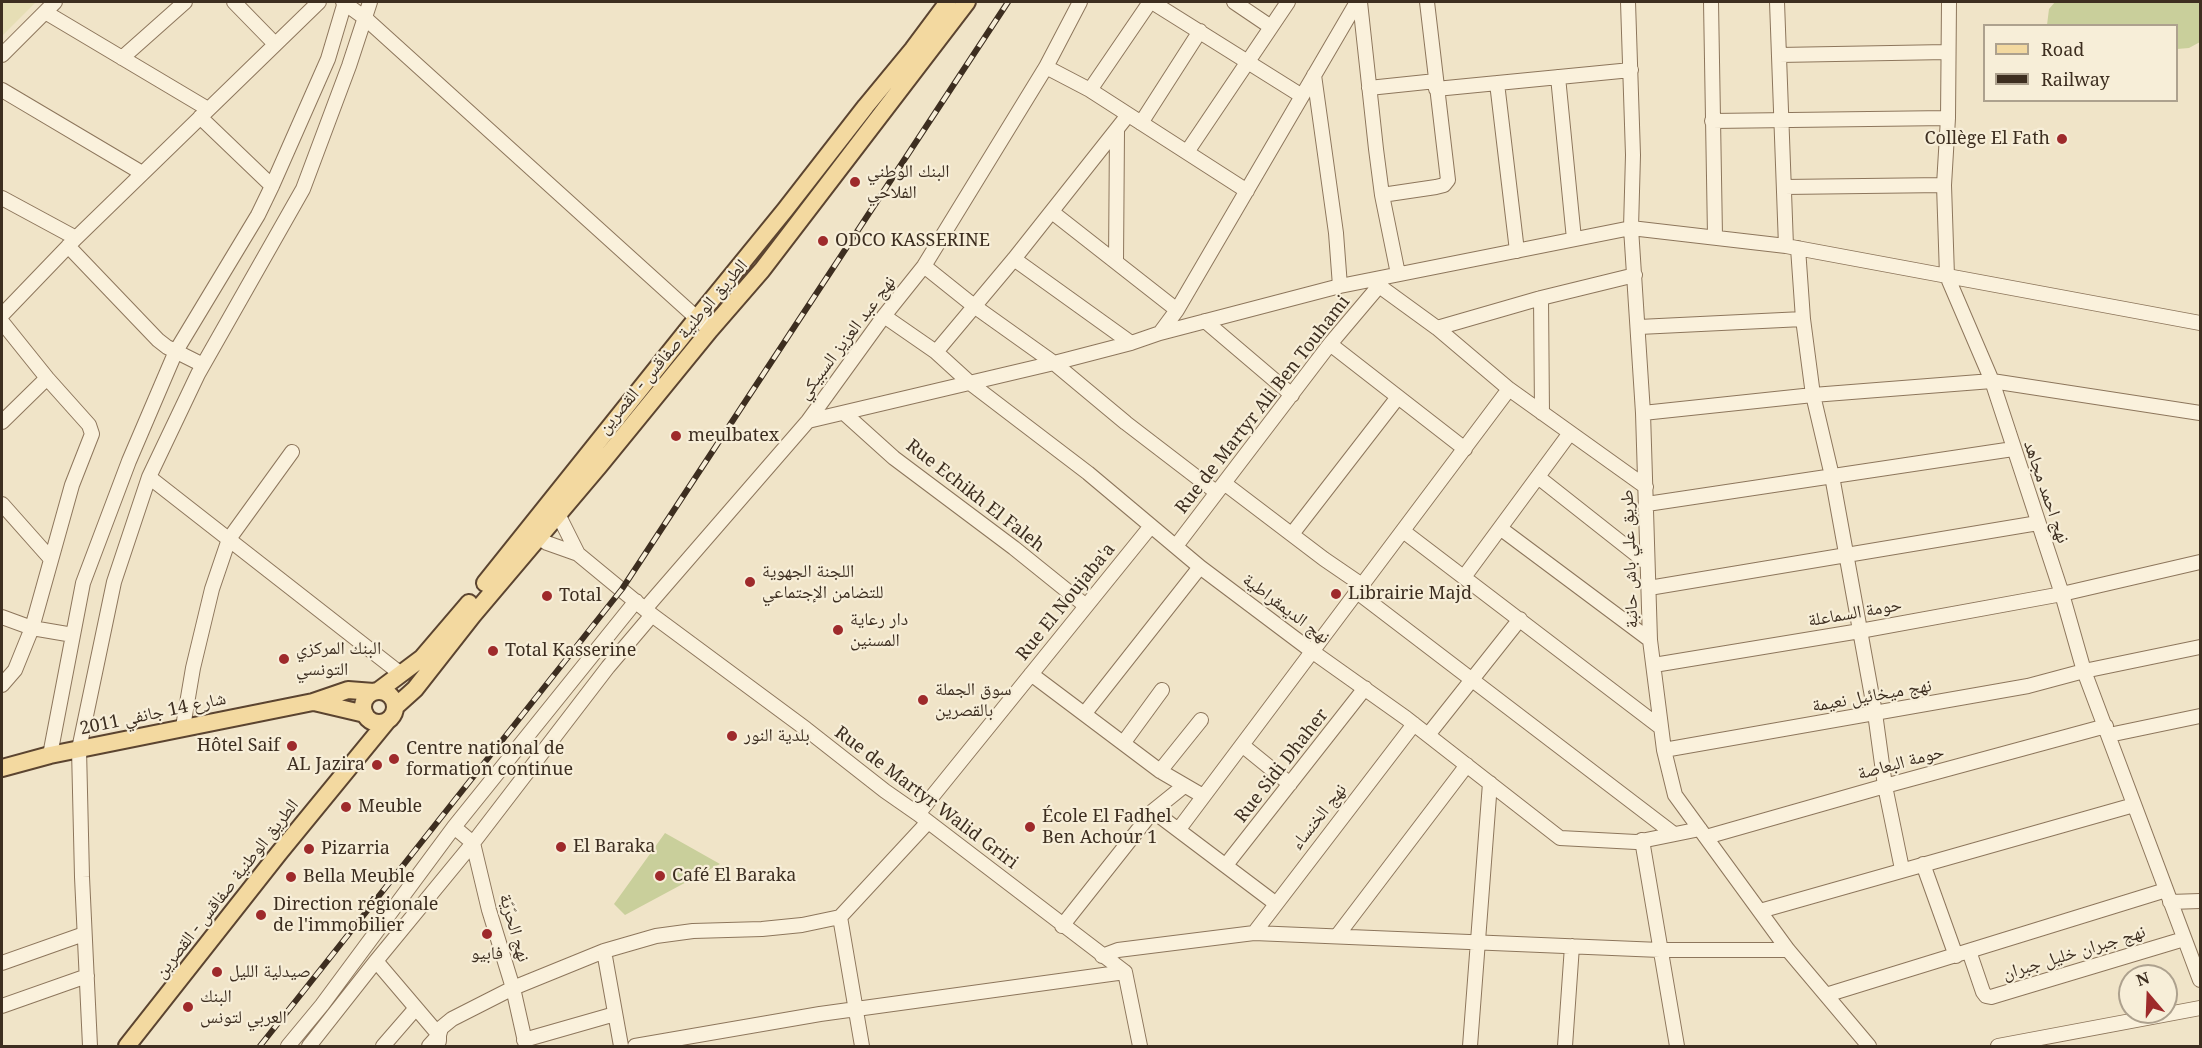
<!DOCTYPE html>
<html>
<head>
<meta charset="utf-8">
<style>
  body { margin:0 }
  #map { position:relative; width:2202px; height:1048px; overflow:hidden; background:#f0e4c8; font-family:"Noto Serif",serif }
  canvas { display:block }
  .frame { position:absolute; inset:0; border:3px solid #3d2e20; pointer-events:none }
  .legend { position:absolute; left:1983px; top:24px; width:195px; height:78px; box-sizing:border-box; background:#f7eed8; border:2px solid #ada18e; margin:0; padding:8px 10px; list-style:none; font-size:18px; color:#3d2e20 }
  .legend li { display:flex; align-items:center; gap:12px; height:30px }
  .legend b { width:30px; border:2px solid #ada18e }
  .north { position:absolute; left:2118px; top:964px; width:60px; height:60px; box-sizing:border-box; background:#f7eed8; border:2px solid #ada18e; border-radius:50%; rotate:341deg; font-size:16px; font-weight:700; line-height:24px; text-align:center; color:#3d2e20 }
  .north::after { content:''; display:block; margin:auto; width:21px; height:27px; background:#9e2a2b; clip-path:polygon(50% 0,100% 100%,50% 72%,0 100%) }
</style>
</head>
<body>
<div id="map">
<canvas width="2202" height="1048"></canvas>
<div class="frame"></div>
<ul class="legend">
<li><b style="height:8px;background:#f3d9a0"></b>Road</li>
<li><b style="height:8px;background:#3d2e20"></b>Railway</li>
</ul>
<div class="north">N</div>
</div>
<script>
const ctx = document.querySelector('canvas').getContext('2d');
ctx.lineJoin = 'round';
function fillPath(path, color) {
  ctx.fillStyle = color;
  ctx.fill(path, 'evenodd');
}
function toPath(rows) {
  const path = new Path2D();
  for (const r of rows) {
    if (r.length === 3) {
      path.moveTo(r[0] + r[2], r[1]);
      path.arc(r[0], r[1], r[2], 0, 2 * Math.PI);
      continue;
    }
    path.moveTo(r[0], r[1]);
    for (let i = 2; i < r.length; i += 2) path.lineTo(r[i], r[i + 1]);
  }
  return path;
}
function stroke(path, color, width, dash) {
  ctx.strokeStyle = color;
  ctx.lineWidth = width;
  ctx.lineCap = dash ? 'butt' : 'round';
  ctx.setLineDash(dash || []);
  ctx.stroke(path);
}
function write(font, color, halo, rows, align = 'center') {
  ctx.font = font + ' "Noto Serif","Noto Naskh Arabic",serif';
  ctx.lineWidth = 4.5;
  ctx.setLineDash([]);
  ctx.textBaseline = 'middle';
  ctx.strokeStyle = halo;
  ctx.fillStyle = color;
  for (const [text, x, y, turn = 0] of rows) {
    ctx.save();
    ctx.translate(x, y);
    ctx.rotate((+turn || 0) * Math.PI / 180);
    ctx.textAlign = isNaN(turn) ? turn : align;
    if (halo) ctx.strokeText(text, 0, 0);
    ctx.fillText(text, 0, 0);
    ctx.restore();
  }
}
const farmland = toPath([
  [2,2,36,2,2,36]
]);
const green = toPath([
  [2055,2,2200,2,2200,42,2189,48,2177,49,2176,26,2047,25,2049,9],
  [665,833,720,864,625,915,614,904]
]);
const minor = toPath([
  [234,2,275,44],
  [343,2,365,18,710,330],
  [1152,2,1302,96],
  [1234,2,1271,27],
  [1360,2,1376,149,1382,195,1398,274],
  [1628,2,1633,155,1631,228,1643,413,1650,640,1664,750,1675,795,1788,950,1869,1046],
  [1711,2,1715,236],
  [1777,2,1786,246],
  [1949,2,1948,118,1944,185,1947,276,1992,381,2062,594,2084,671,2200,980],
  [45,12,208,109],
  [2,55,55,2],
  [1779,55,1947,52],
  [122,58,185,2],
  [1046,67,1090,90,1247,191],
  [1314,75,1336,233,1340,286],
  [1558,77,1574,239],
  [1497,83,1517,251],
  [1369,88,1436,81],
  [1436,89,1631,70],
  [2,90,142,173],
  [1090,90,1150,2],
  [200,117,272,186],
  [1712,121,1948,118],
  [1141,123,1200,31],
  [1187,152,1288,2],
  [1784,187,1944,185],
  [1382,195,1436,187,1444,185,1448,180,1427,2],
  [2,198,76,238],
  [1052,212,1177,310],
  [68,246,158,340,167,347,203,365],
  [1798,248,1803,319,1813,395,1832,476,1875,713,1885,786,1902,869],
  [1014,259,1131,343],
  [1116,262,1117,131],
  [924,266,974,306,1054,363,1126,423,1216,492],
  [1371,280,1437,328,1509,389,1646,487],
  [1541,298,1542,413],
  [2,315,76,238,319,2],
  [884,316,936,352,970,383,1088,473,1200,567,1313,652,1406,718,1560,838,1636,842,1700,829],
  [1205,321,1292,395],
  [2,322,47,378,89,425,92,434,72,485,32,628,15,670,2,685],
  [1639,327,1803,319],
  [1437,328,1541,298,1635,275],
  [1160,333,1177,310,1357,2],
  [1330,344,1465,449],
  [936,352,1014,259,1128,115],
  [844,413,894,458,1014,548,1086,606],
  [1643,413,1813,395,1992,381,2200,413],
  [808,421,1054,363,1131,343,1160,333,1340,286,1631,228,1786,246,2200,323],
  [2,422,47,378],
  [149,477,401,674],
  [1538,477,1647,563],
  [1224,483,1324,559,1362,585],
  [2,504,50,558],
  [1647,504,2013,449],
  [553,509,558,514,578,554,652,615,806,729,885,791,918,814,1125,972,1140,1046],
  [1500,528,1650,640],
  [1403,531,1660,727],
  [532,533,547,543,578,554],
  [1292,534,1398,397],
  [1176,546,1330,344,1379,286],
  [1464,577,1570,433],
  [1649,588,2038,523],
  [1357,592,1674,834],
  [645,609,808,421,884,316,924,266,1046,67,1080,2],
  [2,617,32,628,73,635],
  [1654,665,1860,631,2062,594,2200,562],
  [1031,674,1160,771,1203,796],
  [1085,713,1200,567],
  [183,727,193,668,212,589,229,539,292,452],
  [1428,735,1520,619],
  [2109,735,2200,716],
  [1124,742,1162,690],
  [1242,745,1290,784],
  [1664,750,2028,686,2084,671,2200,647],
  [50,755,83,583,129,461,176,351,258,215,272,186,328,59,345,2],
  [1160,771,1201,720],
  [1153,811,1275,903],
  [918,814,1151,526],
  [454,827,473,843,489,910,513,988,526,1046],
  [1179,829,1509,389],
  [1706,837,1885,786,2106,726],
  [1642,840,1677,1046],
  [1923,864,1956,956],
  [1226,865,1365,688],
  [2170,902,2200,901],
  [1760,911,2134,805],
  [1062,926,1153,811,1184,786],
  [1254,933,1414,724],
  [1337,936,1467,765],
  [604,951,621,1046],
  [1969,951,1983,992,1986,996,1991,997,2184,939],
  [1102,956,1118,950,1254,933,1660,950,1788,950],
  [376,961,439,1035,439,1041],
  [2,963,84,934],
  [1826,995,2166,890],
  [2,1006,87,976],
  [524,1040,615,1014],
  [90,1046,82,877,79,749,114,582,149,477,198,374,303,189,349,66,370,2],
  [288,1046,322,1005,454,827,636,601],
  [309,1046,376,961,473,843,608,667,652,615],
  [383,1046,416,1008],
  [429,1046,439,1035,441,1028,452,1019,513,988,604,951,656,936,693,931,762,929,802,925,840,917],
  [635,1046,820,1014,1125,972],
  [862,1046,840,917,928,822],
  [1470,1046,1490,783],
  [1565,1046,1572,946],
  [1998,1046,2200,1008]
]);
const major = toPath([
  [485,583,697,318,785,210,866,106,913,49,948,2],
  [378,691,422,658,469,603],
  [379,707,16],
  [314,702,365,714],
  [395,707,415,689,473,615,599,466,710,330,762,270,967,2],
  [2,768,50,755,313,702,348,690,374,692],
  [127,1046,279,853,388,720]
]);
const rail = toPath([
  [260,1046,622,589,1008,2]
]);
const markers = [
  [2062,139,6,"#9e2a2b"],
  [855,182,6,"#9e2a2b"],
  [823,241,6,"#9e2a2b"],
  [676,436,6,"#9e2a2b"],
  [750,582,6,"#9e2a2b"],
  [1336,594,6,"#9e2a2b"],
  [547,596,6,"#9e2a2b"],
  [838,630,6,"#9e2a2b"],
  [493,651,6,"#9e2a2b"],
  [284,659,6,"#9e2a2b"],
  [923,700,6,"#9e2a2b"],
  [732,736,6,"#9e2a2b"],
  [292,746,6,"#9e2a2b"],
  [394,759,6,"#9e2a2b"],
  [377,765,6,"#9e2a2b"],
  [346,807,6,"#9e2a2b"],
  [1030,827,6,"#9e2a2b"],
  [561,847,6,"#9e2a2b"],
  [309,849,6,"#9e2a2b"],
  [660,876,6,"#9e2a2b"],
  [291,877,6,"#9e2a2b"],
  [261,915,6,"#9e2a2b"],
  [487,934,6,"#9e2a2b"],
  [217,972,6,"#9e2a2b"],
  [188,1007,6,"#9e2a2b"]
];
const poiNames = [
  ["Collège El Fath",2050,139,"right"],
  ["البنك الوطني",867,172],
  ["الفلاحي",867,193],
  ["ODCO KASSERINE",835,241],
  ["meulbatex",688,436],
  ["اللجنة الجهوية",762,572],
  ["للتضامن الإجتماعي",762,593],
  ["Librairie Majd",1348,594],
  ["Total",559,596],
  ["دار رعاية",850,620],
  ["المسنين",850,641],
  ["البنك المركزي",296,649],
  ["التونسي",296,670],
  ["Total Kasserine",505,651],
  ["سوق الجملة",935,690],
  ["بالقصرين",935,711],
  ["بلدية النور",744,736],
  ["Hôtel Saif",280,746,"right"],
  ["Centre national de",406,749],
  ["formation continue",406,770],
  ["AL Jazira",365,765,"right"],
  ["Meuble",358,807],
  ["École El Fadhel",1042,817],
  ["Ben Achour 1",1042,838],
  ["El Baraka",573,847],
  ["Pizarria",321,849],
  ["Café El Baraka",672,876],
  ["Bella Meuble",303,877],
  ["Direction régionale",273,905],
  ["de l'immobilier",273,926],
  ["فابيو",487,954,"center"],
  ["صيدلية الليل",229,972],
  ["البنك",200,997],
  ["العربي لتونس",200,1018]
];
const streetNames = [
  ["نهج عبد العزيز السبيكي",847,338,-53],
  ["الطريق الوطنية صفاقس - القصرين",673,347,-50],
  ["Rue de Martyr Ali Ben Touhami",1263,405,-52],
  ["نهج احمد مجاهد",2046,492,71],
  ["Rue Echikh El Faleh",975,496,38],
  ["طريق علي باش حانبة",1630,559,-92],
  ["Rue El Noujaba'a",1066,602,-51],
  ["نهج الديمقراطية",1286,609,37],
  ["حومة السماعلة",1855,613,-10],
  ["نهج ميخائيل نعيمة",1872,696,-10],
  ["شارع 14 جانفي 2011",153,714,-12],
  ["حومة البعاصة",1901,763,-15],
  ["Rue Sidi Dhaher",1282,766,-52],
  ["Rue de Martyr Walid Griri",926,798,37],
  ["نهج الخنساء",1319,817,-52],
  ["الطريق الوطنية صفاقس - القصرين",227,889,-52],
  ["نهج الحرّيّة",514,928,74],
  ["نهج جبران خليل جبران",2074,953,-17]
];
fillPath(farmland, '#e6deb5');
fillPath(green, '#c9cf9b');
stroke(minor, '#8d765c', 16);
stroke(major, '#5b4430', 20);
stroke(minor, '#faf1dc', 14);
stroke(major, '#f3d9a0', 16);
stroke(rail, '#3d2e20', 6);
stroke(rail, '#f7eed8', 4, [11]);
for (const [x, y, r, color] of markers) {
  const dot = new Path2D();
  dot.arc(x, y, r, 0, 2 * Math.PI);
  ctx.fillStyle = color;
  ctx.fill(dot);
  stroke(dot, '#f7eed8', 2);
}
write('18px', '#3d2e20', '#f7eed8', poiNames, 'left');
write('18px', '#3d2e20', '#f7eed8', streetNames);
</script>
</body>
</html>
